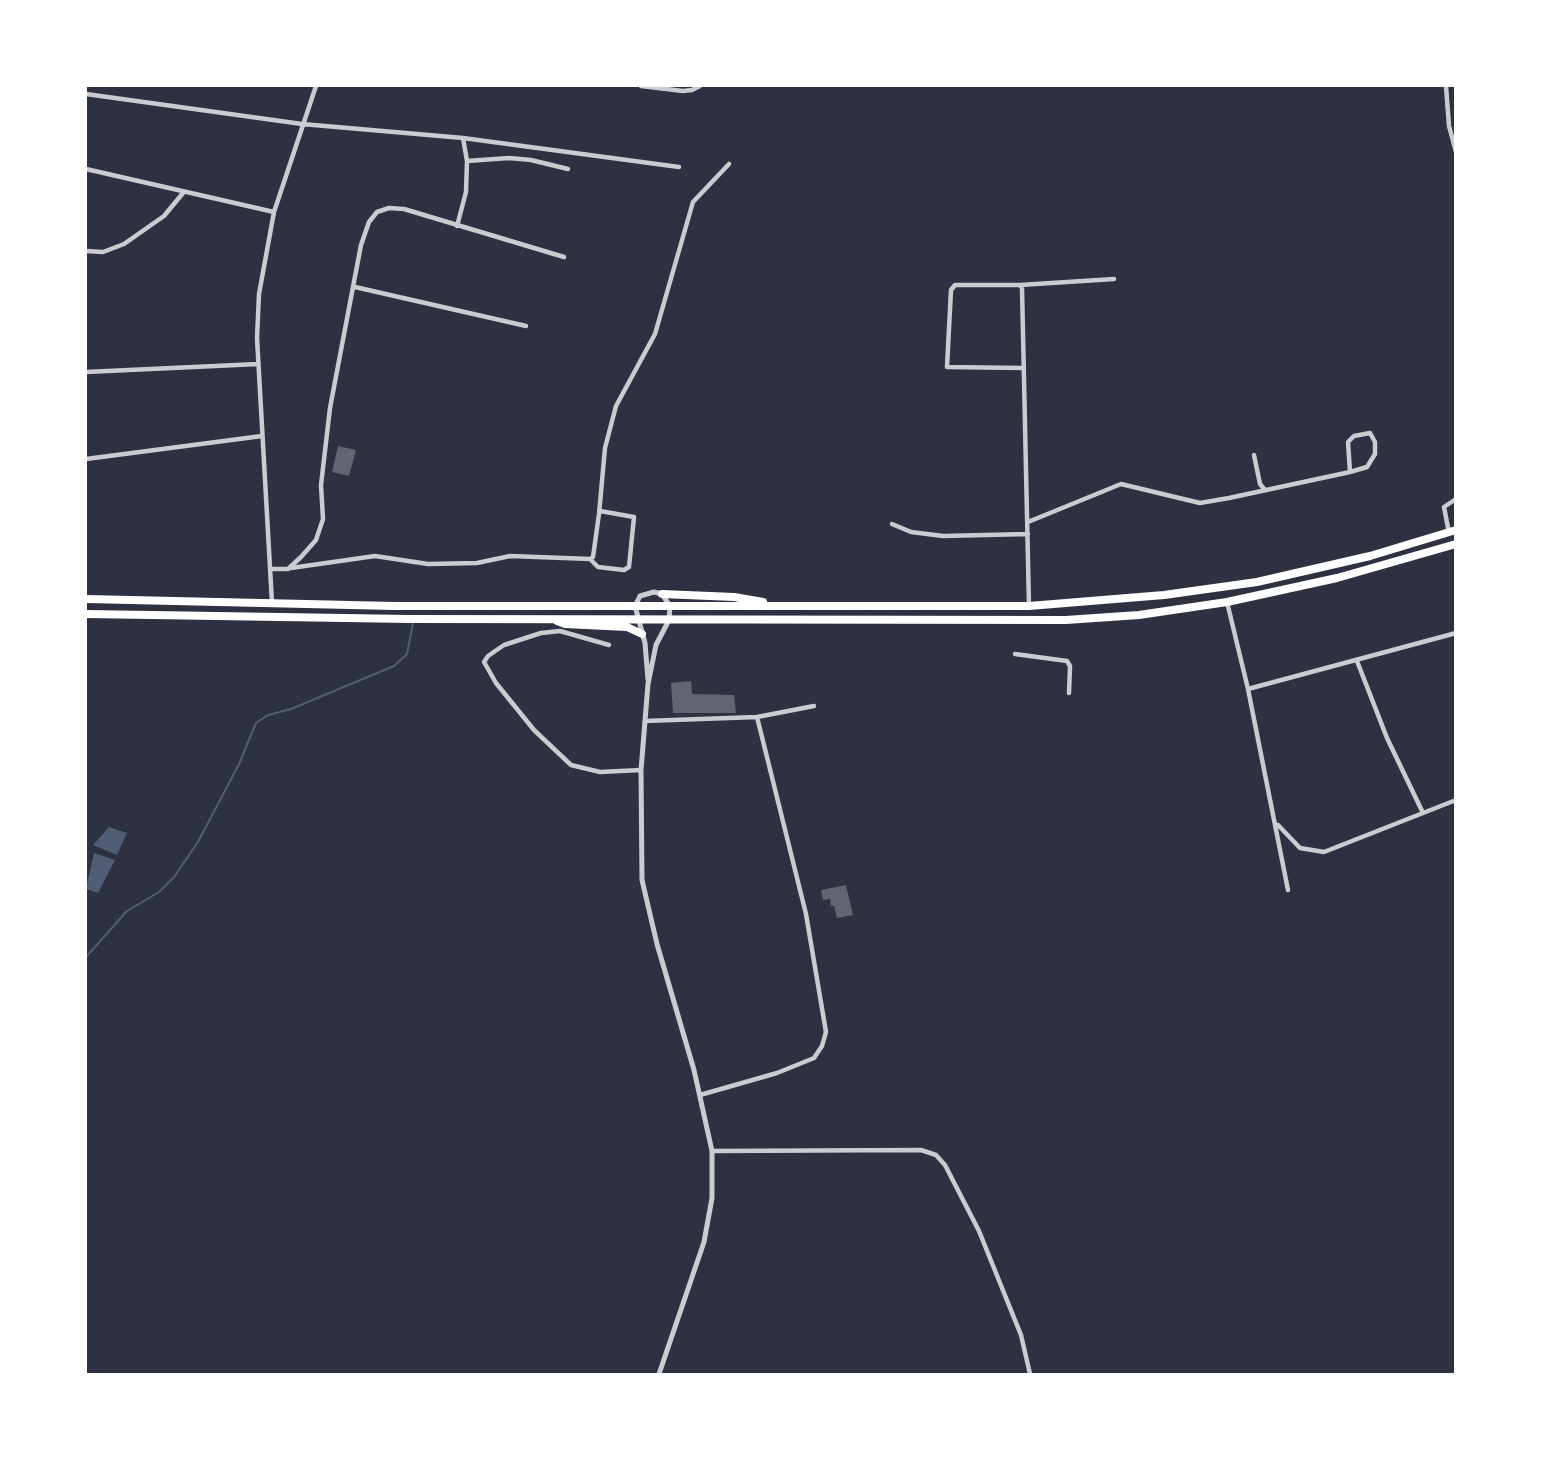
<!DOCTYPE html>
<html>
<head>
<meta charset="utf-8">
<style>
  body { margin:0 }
  #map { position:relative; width:1541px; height:1460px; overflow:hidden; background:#2d3142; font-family:"PT Sans Narrow",sans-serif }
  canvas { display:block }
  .frame { position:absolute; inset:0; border:87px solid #fff; pointer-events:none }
</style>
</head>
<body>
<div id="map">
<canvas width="1541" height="1460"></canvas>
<div class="frame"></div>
</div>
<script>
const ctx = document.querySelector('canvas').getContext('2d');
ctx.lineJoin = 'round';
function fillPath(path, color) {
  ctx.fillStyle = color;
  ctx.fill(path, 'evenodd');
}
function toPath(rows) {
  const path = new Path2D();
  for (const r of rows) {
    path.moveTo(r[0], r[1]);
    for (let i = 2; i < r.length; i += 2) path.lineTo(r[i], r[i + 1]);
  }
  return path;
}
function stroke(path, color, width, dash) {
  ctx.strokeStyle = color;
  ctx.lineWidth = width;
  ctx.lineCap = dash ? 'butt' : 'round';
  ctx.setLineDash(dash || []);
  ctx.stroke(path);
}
const water = toPath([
  [109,827,127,833,117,855,93,845],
  [94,853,115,860,98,893,86,889]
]);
const stream = toPath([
  [86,957,127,911,159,892,174,877,198,842,239,764,256,723,268,715,291,709,394,666,407,654,413,623]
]);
const building = toPath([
  [338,446,356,450,349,476,332,472],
  [691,681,692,694,734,695,736,713,673,713,671,683],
  [846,885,853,915,837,918,834,906,831,906,830,899,823,900,821,890]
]);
const minor = toPath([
  [641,86,683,91,692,90,700,86],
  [1446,86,1449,126,1456,152],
  [86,94,302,124,463,138,679,167],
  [467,161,509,158,531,160,568,169],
  [86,169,274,212],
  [457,226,466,192,467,161,463,138],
  [86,251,103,252,124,244,164,216,183,193],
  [1020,285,1022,288,1029,606],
  [355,287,526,326],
  [1022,368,947,367,951,290,955,285,1020,285,1114,279],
  [86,372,258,364],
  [1254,455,1260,484,1265,490],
  [86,459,262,436],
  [1028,522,1121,484,1200,503,1229,498,1350,472,1367,467,1375,454,1375,442,1370,433,1354,436,1348,442,1350,472],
  [892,524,911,532,943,536,1028,534],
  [1449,533,1444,507,1456,499],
  [590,559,593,557,599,514,605,448,616,406,655,334,693,202,729,164],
  [590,559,598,567,624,570,629,567,634,517,600,511],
  [291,568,375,556,428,564,477,563,510,556,590,559],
  [270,569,288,569,301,557,316,540,323,519,321,485,330,408,361,245,369,222,377,212,389,208,404,209,564,257],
  [1227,602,1248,689,1288,890],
  [272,603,257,338,259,294,274,212,316,86],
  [609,645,560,631,541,633,504,645,488,656,484,662,496,683,534,730,571,765,600,772,641,770],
  [1015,654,1067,661,1070,666,1069,693],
  [1357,661,1387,738,1423,813],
  [1248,689,1456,633],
  [645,721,757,717,814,706],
  [1278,825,1300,848,1324,852,1456,800],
  [700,1095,777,1073,814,1058,822,1046,826,1032,806,914,757,717],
  [712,1151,921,1150,936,1155,945,1165,979,1231,1021,1335,1030,1374]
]);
const tertiary = toPath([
  [648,680,645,643,635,606,640,596,654,592,662,594,670,606,669,620,656,645,648,684,641,770,642,880,657,944,694,1070,712,1151,712,1198,704,1242,659,1374]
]);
const trunk = toPath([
  [662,594,734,597,763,602],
  [86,599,394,606,1029,606,1164,595,1257,582,1370,556,1456,530],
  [86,614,410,619,1066,620,1139,615,1227,602,1337,578,1456,544],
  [557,621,565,624,627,627,642,634]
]);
fillPath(water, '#4f5d75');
stroke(stream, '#4f5d75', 2);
fillPath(building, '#626471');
stroke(minor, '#caccd0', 4.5);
stroke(tertiary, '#caccd0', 5);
stroke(trunk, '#fff', 8);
</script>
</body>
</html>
